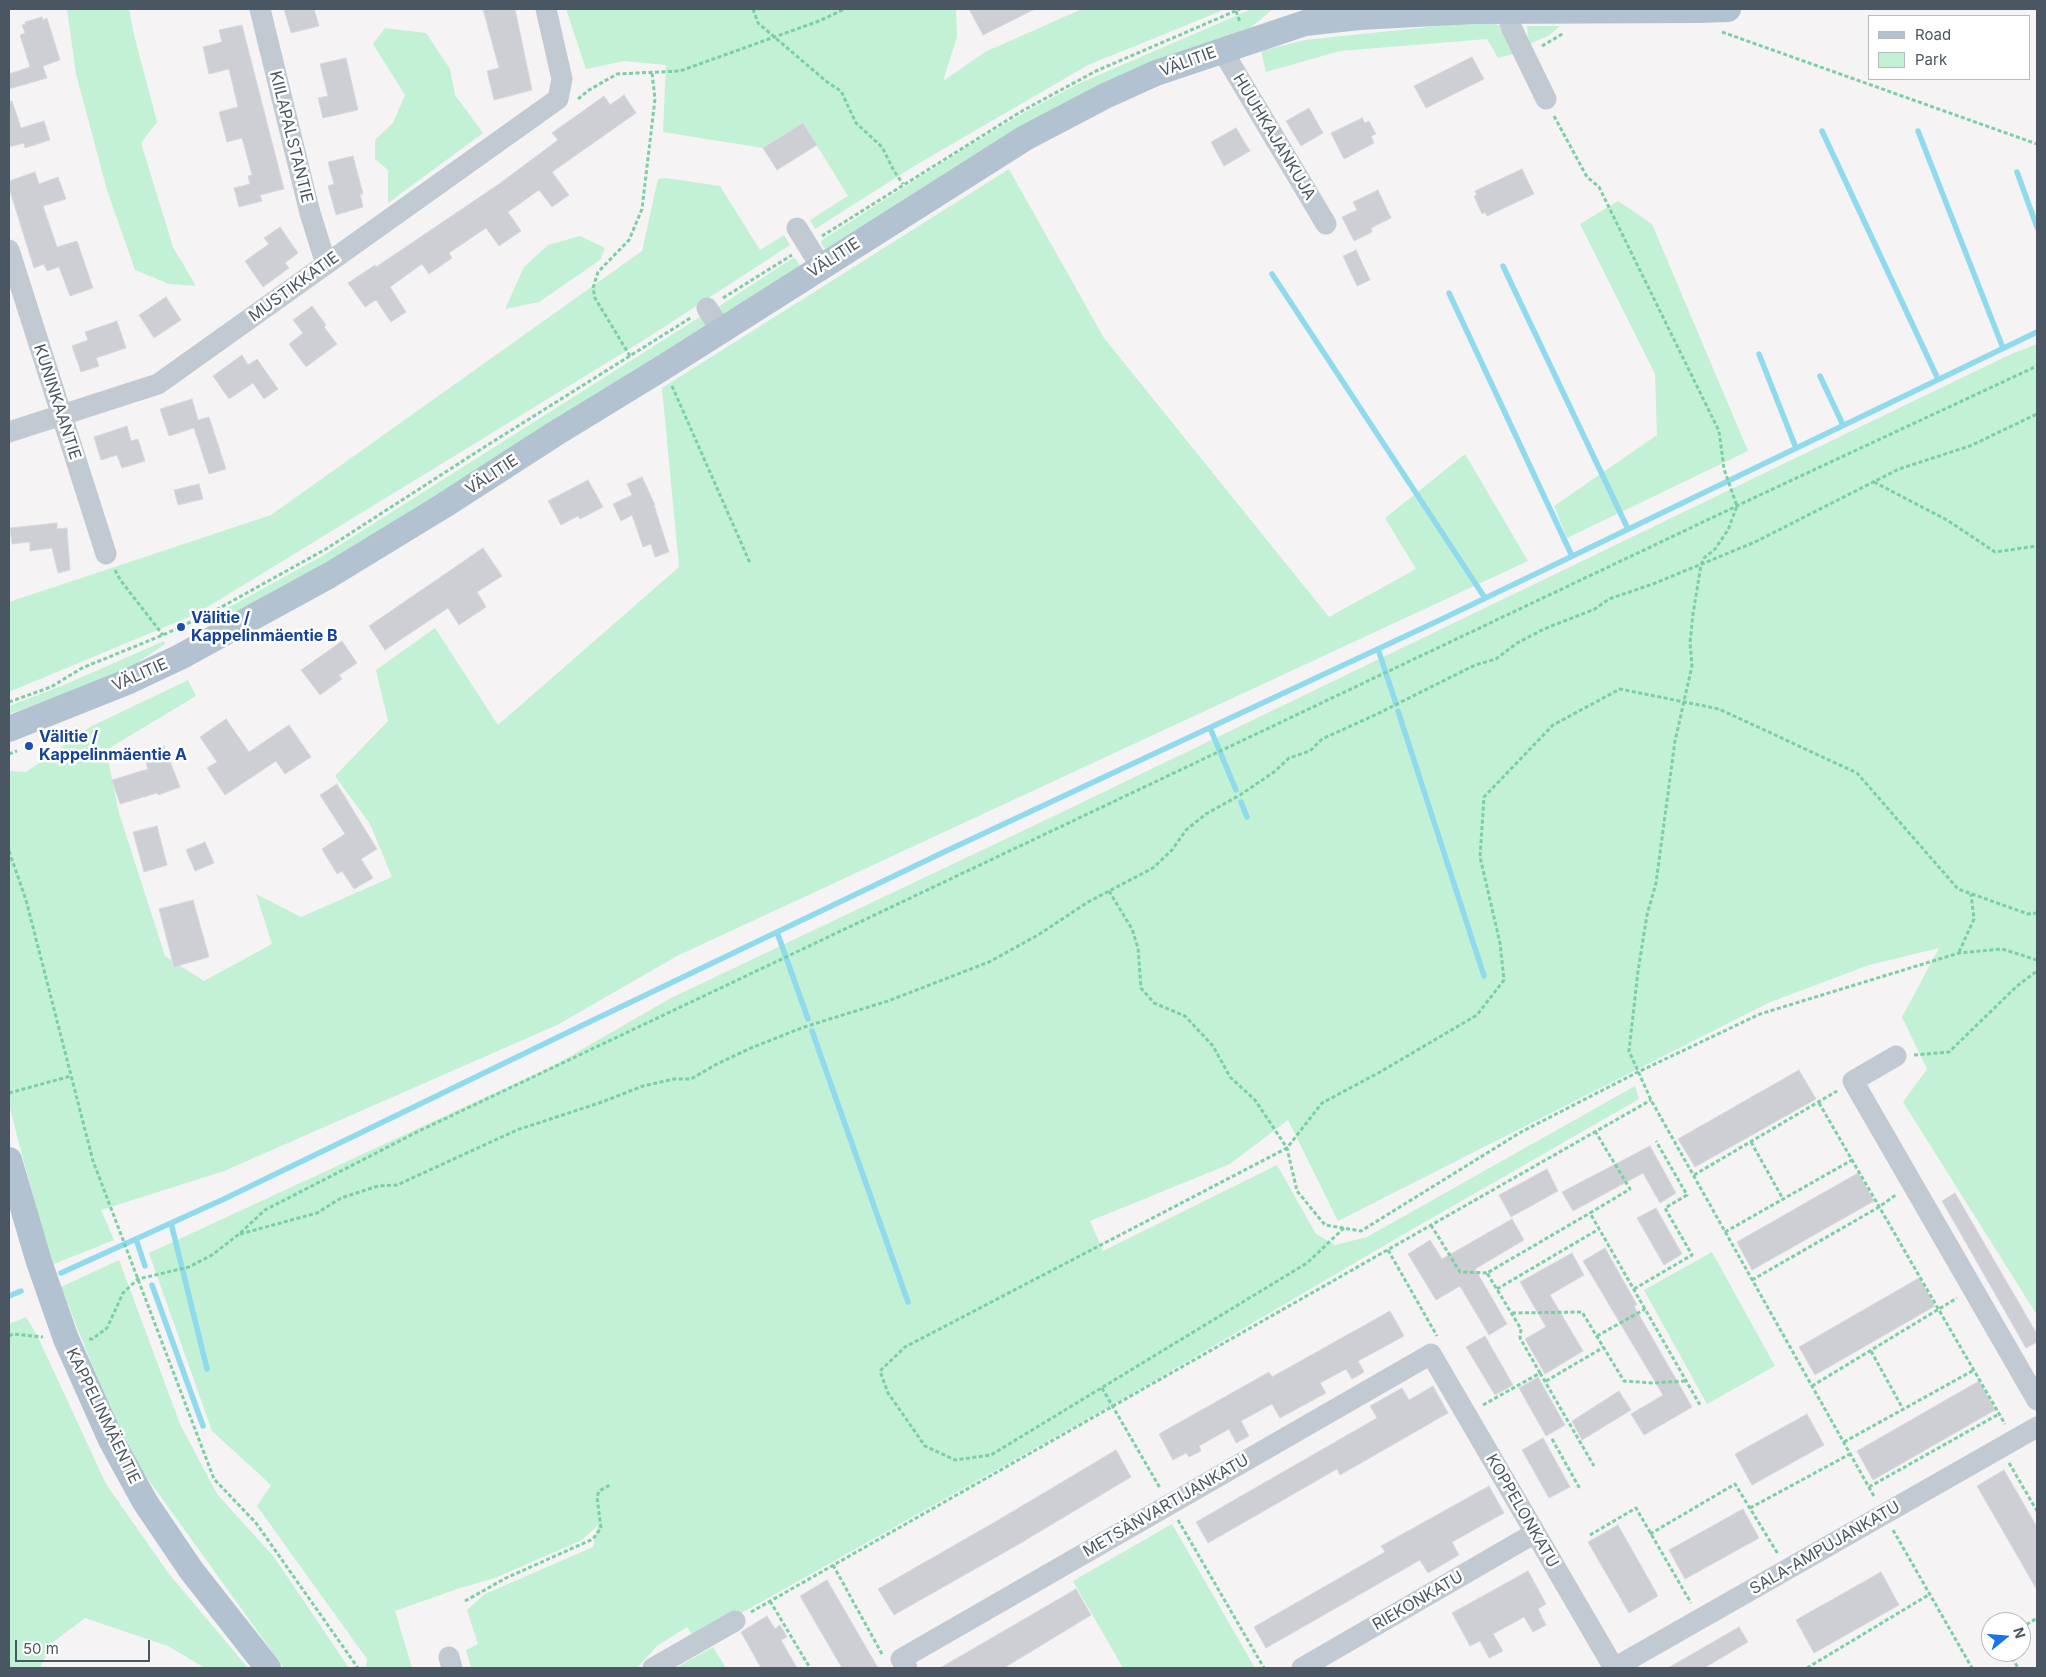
<!DOCTYPE html>
<html>
<head>
<meta charset="utf-8">
<style>
  body { margin:0 }
  #map { position:relative; width:2046px; height:1677px; overflow:hidden; background:#f5f3f3; font-family:Inter,sans-serif }
  canvas { display:block }
  .frame { position:absolute; inset:0; border:10px solid #4a5661; pointer-events:none }
  .legend { position:absolute; left:1868px; top:15px; width:162px; height:65px; box-sizing:border-box; background:#fff; border:1px solid #b7bbc0; margin:0; padding:6px 9px; list-style:none; font-size:15px; color:#4a5661 }
  .legend li { display:flex; align-items:center; gap:10px; height:25px }
  .legend b { width:25px; border:1px solid #b7bbc0 }
  .north { position:absolute; left:1981px; top:1612px; width:50px; height:50px; box-sizing:border-box; background:#fff; border:1px solid #b7bbc0; border-radius:50%; rotate:73deg; font-size:14px; font-weight:700; line-height:20px; text-align:center; color:#4a5661 }
  .north::after { content:''; display:block; margin:auto; width:18px; height:22px; background:#1a73e8; clip-path:polygon(50% 0,100% 100%,50% 72%,0 100%) }
  .scale { position:absolute; left:15px; top:1640px; width:135px; height:22px; box-sizing:border-box; border:2px solid #4a5661; border-top:0; padding-left:6px; font-size:15px; line-height:18px; white-space:nowrap; color:#4a5661; -webkit-text-stroke:4px #fff; paint-order:stroke }
</style>
</head>
<body>
<div id="map">
<canvas width="2046" height="1677"></canvas>
<div class="frame"></div>
<ul class="legend">
<li><b style="height:6px;background:#b3c2d1"></b>Road</li>
<li><b style="height:14px;background:#c3f1d5"></b>Park</li>
</ul>
<div class="north">N</div>
<div class="scale">50 m</div>
</div>
<script>
const ctx = document.querySelector('canvas').getContext('2d');
ctx.lineJoin = 'round';
function fillPath(path, color) {
  ctx.fillStyle = color;
  ctx.fill(path, 'evenodd');
}
function toPath(rows) {
  const path = new Path2D();
  for (const r of rows) {
    path.moveTo(r[0], r[1]);
    for (let i = 2; i < r.length; i += 2) path.lineTo(r[i], r[i + 1]);
  }
  return path;
}
function stroke(path, color, width, dash) {
  ctx.strokeStyle = color;
  ctx.lineWidth = width;
  ctx.lineCap = dash ? 'butt' : 'round';
  ctx.setLineDash(dash || []);
  ctx.stroke(path);
}
function write(font, color, halo, rows, align = 'center') {
  ctx.font = font + ' Inter,sans-serif';
  ctx.lineWidth = 5;
  ctx.setLineDash([]);
  ctx.textBaseline = 'middle';
  ctx.strokeStyle = halo;
  ctx.fillStyle = color;
  for (const [text, x, y, turn = 0] of rows) {
    ctx.save();
    ctx.translate(x, y);
    ctx.rotate((+turn || 0) * Math.PI / 180);
    ctx.textAlign = isNaN(turn) ? turn : align;
    if (halo) ctx.strokeText(text, 0, 0);
    ctx.fillText(text, 0, 0);
    ctx.restore();
  }
}
const green = toPath([
  [67,9,129,9,134,35,157,122,141,143,173,247,196,286,169,284,135,270,107,190,76,74],
  [566,9,956,9,957,37,943,81,985,52,1082,9,1226,9,1088,65,916,165,815,229,810,220,848,196,803,123,763,148,663,132,666,65,624,61,586,69],
  [1252,9,1273,9,1250,28,828,249,825,249,821,243,822,240,959,152,1027,111,1078,84],
  [1485,21,1501,26,1517,53,1498,58,1487,39,1340,51,1266,72,1261,51,1305,40],
  [1527,26,1560,26,1550,35,1529,44],
  [385,28,426,33,450,69,455,95,483,133,388,203,388,170,375,159,375,140,393,123,405,95,373,44],
  [1009,169,1104,338,1329,617,1416,569,1385,518,1465,454,1528,561,677,956,557,1025,224,1171,101,1210,114,1240,51,1265,9,1105,9,771,26,772,90,727,188,680,196,696,106,750,119,813,165,956,204,981,272,944,256,894,301,917,392,877,370,824,335,776,388,721,376,670,435,628,498,725,679,567,662,388],
  [666,178,720,186,760,250,784,235,790,245,644,340,196,614,9,692,9,602,271,515,642,251,658,179],
  [1618,201,1652,224,1748,451,1567,538,1554,506,1657,435,1655,374,1580,224],
  [580,236,605,248,600,260,539,302,505,309,524,267,548,245],
  [793,258,796,259,800,266,725,316,715,309],
  [703,315,707,326,352,551,251,607,205,624,204,621,324,555],
  [2037,344,2037,1315,1903,1102,1927,1069,1902,1017,1939,948,1869,965,1768,1003,1338,1221,1288,1120,1230,1164,1090,1221,1103,1251,1277,1165,1316,1234,1335,1245,1367,1237,1635,1086,1639,1099,1404,1234,1135,1392,695,1639,687,1627,657,1646,637,1668,471,1668,466,1650,478,1644,467,1610,485,1594,593,1547,598,1525,582,1540,495,1578,460,1588,395,1611,412,1668,366,1668,367,1659,257,1506,271,1485,212,1431,149,1253,553,1066,671,998,1056,815,2009,355],
  [164,641,165,644,134,665,99,682,9,714,9,706,64,685],
  [1712,1252,1775,1366,1707,1404,1644,1290],
  [119,1260,180,1424,217,1494,274,1557,349,1668,284,1668,125,1447,61,1287],
  [26,1317,37,1335,106,1484,169,1574,248,1668,205,1668,168,1646,85,1618,52,1643,40,1668,9,1668,9,1324],
  [1172,1524,1255,1668,1123,1668,1073,1581],
  [713,1647,726,1668,676,1668]
]);
const stream = toPath([
  [1822,131,1938,379],
  [1918,131,2003,348],
  [2017,172,2037,227],
  [1503,266,1628,529],
  [1272,274,1485,598],
  [1449,293,1572,556],
  [1759,354,1796,448],
  [1820,376,1843,425],
  [1378,649,1396,704],
  [1398,711,1484,976],
  [1210,728,1236,790],
  [1241,802,1247,817],
  [777,932,808,1019],
  [812,1031,908,1302],
  [171,1223,207,1369],
  [136,1239,145,1266],
  [61,1273,224,1199,581,1026,944,852,1442,619,2037,332],
  [152,1285,203,1426],
  [9,1296,21,1291]
]);
const building = toPath([
  [284,9,314,9,319,26,291,33,284,9],
  [483,9,515,9,532,90,494,100,487,71,499,68,483,9],
  [969,9,1035,9,983,35,969,9],
  [42,17,43,20,47,18,60,60,43,66,47,78,9,89,9,74,30,67,20,35,25,33,22,25,26,24,25,22,42,17],
  [242,25,284,189,260,195,262,201,239,207,234,188,250,184,248,176,252,175,242,138,227,142,219,112,238,107,229,69,209,74,203,47,222,42,219,30,242,25],
  [1472,57,1484,79,1426,108,1414,86,1472,57],
  [346,58,358,110,323,118,318,98,328,96,320,64,346,58],
  [624,95,636,113,552,172,569,195,552,207,539,190,508,212,521,231,499,246,486,228,449,253,452,258,429,274,422,264,390,287,406,312,391,322,376,300,365,307,348,283,375,265,376,267,499,184,558,140,552,133,604,96,610,105,624,95],
  [9,101,12,101,21,128,44,121,50,140,25,148,24,143,9,147,9,101],
  [1309,108,1323,133,1301,146,1286,121,1309,108],
  [1362,118,1365,123,1369,121,1376,134,1371,136,1374,143,1344,159,1331,133,1362,118],
  [803,123,817,145,777,170,763,148,803,123],
  [1236,128,1250,151,1224,166,1211,142,1236,128],
  [353,156,363,194,360,194,363,207,336,215,328,186,334,184,328,162,353,156],
  [1522,169,1534,194,1487,216,1485,212,1482,214,1474,196,1477,195,1475,191,1522,169],
  [35,172,39,184,58,177,66,199,43,206,57,247,77,241,93,288,70,296,59,267,47,271,44,264,34,268,9,188,9,181,35,172],
  [1378,190,1391,218,1371,228,1372,232,1354,241,1342,217,1357,210,1353,202,1378,190],
  [280,227,298,253,285,263,289,268,263,287,245,261,269,244,264,238,280,227],
  [1356,250,1370,280,1357,286,1343,256,1356,250],
  [166,297,181,320,154,338,139,315,166,297],
  [312,306,326,325,324,327,337,344,306,367,289,344,303,333,293,320,312,306],
  [117,321,126,348,96,358,99,366,81,372,72,346,88,340,85,332,117,321],
  [242,355,248,365,257,359,278,389,264,399,253,383,229,399,213,376,242,355],
  [192,399,198,420,209,417,226,469,209,474,194,428,169,436,160,409,192,399],
  [127,426,131,441,138,439,145,461,122,468,117,455,101,460,94,437,127,426],
  [642,477,655,505,654,505,669,552,655,557,651,544,643,547,632,515,621,521,613,504,632,495,627,484,642,477],
  [588,480,603,507,580,519,578,516,561,525,548,501,588,480],
  [199,484,203,499,178,505,174,490,199,484],
  [57,523,57,529,67,528,70,570,58,573,52,548,30,551,30,542,12,544,10,528,57,523],
  [483,548,502,576,477,592,486,607,459,625,448,608,385,650,369,626,483,548],
  [342,641,357,663,339,675,342,679,320,695,301,670,342,641],
  [226,719,249,752,289,725,311,757,285,774,276,761,225,795,207,768,217,762,200,737,226,719],
  [164,746,180,787,158,795,157,793,120,804,112,780,148,769,143,754,164,746],
  [337,784,377,849,361,859,373,878,354,889,342,871,337,874,322,849,345,834,320,795,337,784],
  [157,826,167,865,144,872,133,832,157,826],
  [205,842,214,863,195,871,186,850,205,842],
  [193,900,209,957,174,967,159,909,193,900],
  [1799,1070,1816,1099,1695,1167,1678,1139,1799,1070],
  [1650,1146,1676,1193,1660,1203,1643,1173,1573,1211,1562,1192,1650,1146],
  [1547,1169,1558,1191,1511,1217,1499,1195,1547,1169],
  [1858,1173,1874,1201,1752,1270,1737,1242,1858,1173],
  [1955,1193,2037,1334,2037,1342,2026,1348,1942,1201,1955,1193],
  [1656,1208,1682,1254,1664,1265,1637,1218,1656,1208],
  [1512,1219,1524,1240,1475,1269,1507,1324,1489,1335,1460,1286,1436,1300,1408,1254,1430,1240,1442,1259,1512,1219],
  [1605,1248,1637,1305,1634,1306,1692,1407,1644,1435,1631,1414,1663,1395,1583,1261,1605,1248],
  [1572,1253,1584,1275,1550,1295,1583,1351,1545,1374,1525,1339,1546,1327,1520,1282,1572,1253],
  [1919,1278,1935,1306,1815,1375,1799,1347,1919,1278],
  [1390,1311,1404,1336,1358,1361,1364,1372,1352,1379,1346,1369,1320,1383,1326,1393,1280,1418,1272,1404,1241,1421,1249,1436,1236,1443,1229,1429,1199,1446,1201,1451,1189,1457,1186,1453,1173,1460,1159,1434,1269,1372,1272,1377,1390,1311],
  [1485,1336,1513,1385,1495,1395,1466,1347,1485,1336],
  [1538,1377,1565,1425,1546,1436,1519,1388,1538,1377],
  [1979,1381,1995,1410,1873,1480,1857,1451,1979,1381],
  [1433,1386,1448,1413,1340,1475,1337,1469,1208,1543,1196,1522,1377,1418,1370,1406,1402,1388,1409,1400,1433,1386],
  [1619,1391,1631,1410,1582,1440,1572,1421,1619,1391],
  [1807,1414,1824,1445,1752,1485,1735,1454,1807,1414],
  [1543,1438,1570,1487,1549,1498,1522,1450,1543,1438],
  [1116,1450,1131,1477,1019,1544,894,1615,878,1589,995,1522,1116,1450],
  [2004,1470,2037,1527,2037,1590,1977,1486,2004,1470],
  [1489,1486,1504,1513,1452,1542,1459,1555,1428,1573,1420,1560,1266,1648,1254,1627,1385,1552,1381,1546,1489,1486],
  [1743,1509,1759,1538,1685,1579,1669,1550,1743,1509],
  [1618,1525,1658,1596,1629,1613,1588,1542,1618,1525],
  [1528,1571,1546,1604,1538,1609,1546,1625,1533,1632,1524,1617,1493,1634,1503,1651,1489,1658,1480,1641,1470,1646,1452,1613,1528,1571],
  [1881,1572,1899,1605,1814,1653,1796,1620,1881,1572],
  [827,1580,845,1611,878,1668,842,1668,800,1596,827,1580],
  [1076,1589,1091,1615,1004,1668,940,1668,1076,1589],
  [767,1616,775,1629,780,1625,787,1637,781,1640,797,1668,761,1668,741,1632,767,1616],
  [1739,1627,1748,1642,1704,1668,1668,1668,1739,1627]
]);
const path = toPath([
  [753,9,758,23,827,82,841,91,856,123,882,147,894,171,903,184],
  [1236,11,1240,22],
  [1722,32,2037,144],
  [1542,46,1564,33],
  [578,99,589,90,617,74,680,71,819,21,845,9],
  [1554,116,1587,177,1599,187,1719,431,1724,469,1737,506,1728,530,1715,549,1704,558,1701,565,1693,614,1690,643,1692,666,1675,741,1656,883,1647,915,1638,971,1629,1051,1651,1100,1875,1498],
  [822,236,1022,111,1096,71,1240,9],
  [723,298,792,255],
  [630,356,595,298,593,288,598,272,629,240,642,209,655,99,652,73],
  [672,386,750,563],
  [1874,482,1947,520,1995,552,2037,546],
  [115,570,121,581,163,635],
  [9,702,51,687,82,668,163,635,216,610,326,549,486,446,692,317],
  [9,754,17,751],
  [9,851,26,900,93,1161,214,1479,256,1523,358,1668],
  [1109,891,1132,929,1138,948,1141,988,1154,1003,1185,1016,1213,1046,1230,1077,1255,1100,1287,1148,1297,1191,1325,1225,1361,1231,1521,1132,1638,1072,1760,1014,1959,953,2002,949,2037,960],
  [1959,952,1974,919,1971,894],
  [1914,1055,1949,1052,2017,986,2037,971],
  [9,1093,71,1076],
  [1819,1103,2005,1424],
  [1595,1131,1630,1189,1590,1213,1700,1405],
  [1751,1142,1783,1199],
  [1694,1175,1837,1091],
  [1431,1225,1460,1272,1487,1273],
  [1344,1228,1307,1263,991,1455,955,1460,925,1446,888,1393,880,1371,905,1347,1287,1148,1322,1103,1380,1072,1477,1015,1504,980,1500,943,1480,857,1484,797,1553,725,1620,689,1719,709,1857,773,1958,889,2028,914,2037,913],
  [1725,1232,1852,1160],
  [240,1234,317,1213,341,1198,378,1186,397,1185,517,1130,602,1102,643,1086,674,1079,691,1079,717,1064,751,1048,804,1027,888,1001,989,962,1038,935,1088,902,1153,868,1172,850,1186,830,1206,814,1240,795,1274,772,1289,758,1310,751,1322,739,1375,715,1475,665,1496,659,1517,643,1544,629,1595,609,1609,599,1653,584,1755,542,1899,469,1970,446,2037,414],
  [1388,1250,1437,1336],
  [1752,1280,1879,1207,1897,1194],
  [1497,1289,1599,1229],
  [1634,1289,1692,1255,1665,1208,1687,1195,1656,1141],
  [1512,1313,1582,1312,1624,1381,1653,1383,1686,1381],
  [9,1336,13,1334,43,1337],
  [1597,1336,1645,1309],
  [89,1339,92,1339,107,1328,123,1293,138,1279,189,1267,212,1255,239,1234,265,1210,417,1132,1760,495,2037,366],
  [1871,1351,1903,1409],
  [1540,1373,1594,1466],
  [1546,1381,1604,1347],
  [1812,1386,1957,1298],
  [1102,1388,1160,1488],
  [1483,1405,1540,1373,1520,1338,1521,1329,1487,1273,1590,1213],
  [1552,1439,1580,1489],
  [1844,1442,1974,1370],
  [2009,1463,2037,1511],
  [1869,1487,1999,1414],
  [1750,1508,1850,1454],
  [1178,1520,1264,1668],
  [1893,1530,1972,1668],
  [1650,1534,1735,1484,1778,1554],
  [1590,1535,1636,1508,1691,1603],
  [833,1565,882,1654],
  [465,1601,506,1578,593,1539,601,1528,597,1497,599,1491,610,1485],
  [770,1601,810,1668],
  [751,1612,1651,1100],
  [2021,1628,2037,1618],
  [2009,1652,2018,1668],
  [1807,1668,1930,1594],
  [2036,1668,2037,1668]
]);
const minor = toPath([
  [260,9,310,213,326,264],
  [1506,11,1512,29,1546,99],
  [1222,50,1326,224],
  [797,228,821,267],
  [9,250,106,554],
  [707,308,721,330],
  [9,432,158,384,558,99,562,79,546,9],
  [1896,1056,1853,1081,2037,1400],
  [449,1657,452,1668],
  [653,1668,735,1621],
  [907,1668,901,1659,1431,1354,1614,1668],
  [1302,1668,1535,1533],
  [1614,1668,2037,1427]
]);
const major = toPath([
  [9,729,127,682,180,657,330,575,443,506,553,435,664,367,1025,138,1105,96,1156,73,1305,23,1359,17,1473,11,1699,10,1728,9],
  [9,1160,39,1262,66,1339,111,1440,145,1502,191,1570,268,1668]
]);
const markers = [
  [181,627,5,"#1a4fb4"],
  [29,746,5,"#1a4fb4"]
];
const streetNames = [
  ["VÄLITIE",1188,62,-20],
  ["KIILAPALSTANTIE",291,137,76],
  ["HUUHKAJANKUJA",1274,137,59],
  ["VÄLITIE",834,258,-33],
  ["MUSTIKKATIE",294,287,-36],
  ["KUNINKAANTIE",57,402,72],
  ["VÄLITIE",492,475,-33],
  ["VÄLITIE",140,675,-24],
  ["KAPPELINMÄENTIE",103,1416,64],
  ["METSÄNVARTIJANKATU",1166,1506,-30],
  ["KOPPELONKATU",1522,1511,60],
  ["SALA-AMPUJANKATU",1825,1548,-30],
  ["RIEKONKATU",1418,1601,-30]
];
const transitNames = [
  ["Välitie /",191,618],
  ["Kappelinmäentie B",191,636],
  ["Välitie /",39,737],
  ["Kappelinmäentie A",39,755]
];
fillPath(green, '#c3f1d5');
stroke(stream, '#90daee', 5.5);
fillPath(building, '#cdcfd5');
stroke(building, '#d7d9de', 1);
stroke(path, '#7ad0a6', 3, [4, 2.5]);
stroke(minor, '#c1cad2', 21);
stroke(major, '#b3c2d1', 26);
for (const [x, y, r, color] of markers) {
  const dot = new Path2D();
  dot.arc(x, y, r, 0, 2 * Math.PI);
  ctx.fillStyle = color;
  ctx.fill(dot);
  stroke(dot, '#fff', 2);
}
write('16px', '#4a5661', '#fff', streetNames);
write('bold 16px', '#164399', '#fff', transitNames, 'left');
</script>
</body>
</html>
